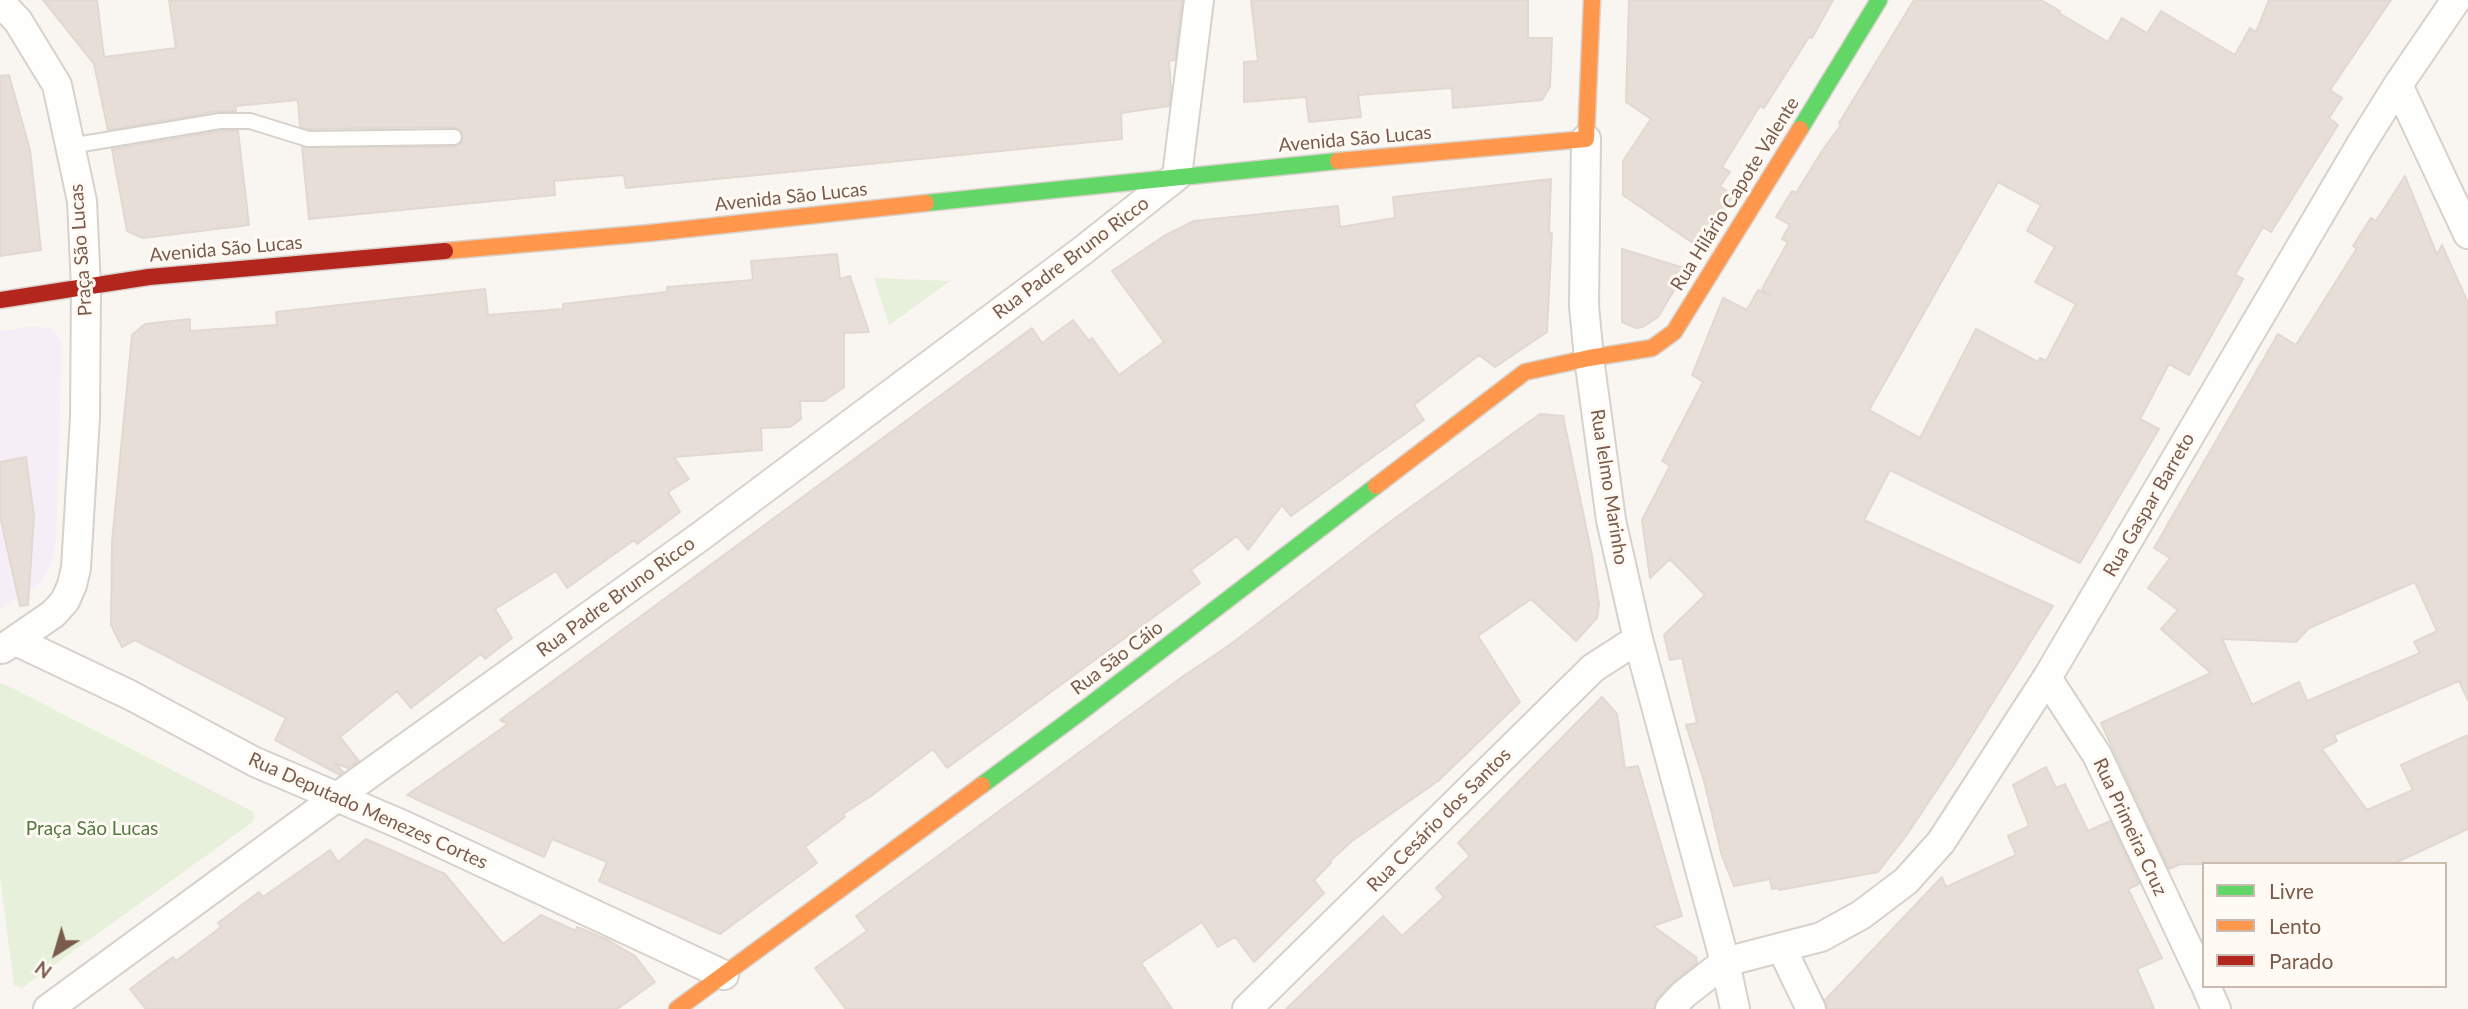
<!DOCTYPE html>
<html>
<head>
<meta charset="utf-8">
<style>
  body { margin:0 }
  #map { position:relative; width:2468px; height:1009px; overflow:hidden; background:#f9f5f0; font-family:Lato,sans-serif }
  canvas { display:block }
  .legend { position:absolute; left:2202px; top:862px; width:245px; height:126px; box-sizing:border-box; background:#fffaf3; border:2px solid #cabbb1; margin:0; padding:9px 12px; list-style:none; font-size:21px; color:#7a5c4d }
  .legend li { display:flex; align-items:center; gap:14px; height:35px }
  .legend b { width:35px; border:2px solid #cabbb1 }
  .north { position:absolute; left:21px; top:918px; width:70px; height:70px; -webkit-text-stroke:5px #fffaf3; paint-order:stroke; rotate:217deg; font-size:19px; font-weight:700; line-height:28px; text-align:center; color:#7a5c4d }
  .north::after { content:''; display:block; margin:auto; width:24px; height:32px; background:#7a5c4d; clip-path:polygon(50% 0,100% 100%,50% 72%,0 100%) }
</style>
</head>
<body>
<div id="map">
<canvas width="2468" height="1009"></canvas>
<ul class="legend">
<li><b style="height:9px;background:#63d668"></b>Livre</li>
<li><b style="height:9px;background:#ff974d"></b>Lento</li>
<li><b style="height:9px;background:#b3261e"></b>Parado</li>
</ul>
<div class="north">N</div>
</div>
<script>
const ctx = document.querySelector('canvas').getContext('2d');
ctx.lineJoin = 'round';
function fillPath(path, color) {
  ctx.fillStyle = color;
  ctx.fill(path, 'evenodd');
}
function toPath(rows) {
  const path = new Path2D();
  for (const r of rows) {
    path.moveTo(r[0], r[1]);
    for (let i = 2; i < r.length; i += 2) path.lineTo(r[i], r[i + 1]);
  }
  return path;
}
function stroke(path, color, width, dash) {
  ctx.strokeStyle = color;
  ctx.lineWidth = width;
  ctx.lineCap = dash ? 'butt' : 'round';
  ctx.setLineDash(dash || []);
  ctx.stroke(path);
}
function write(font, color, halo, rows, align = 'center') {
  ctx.font = font + ' Lato,sans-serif';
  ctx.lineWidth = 6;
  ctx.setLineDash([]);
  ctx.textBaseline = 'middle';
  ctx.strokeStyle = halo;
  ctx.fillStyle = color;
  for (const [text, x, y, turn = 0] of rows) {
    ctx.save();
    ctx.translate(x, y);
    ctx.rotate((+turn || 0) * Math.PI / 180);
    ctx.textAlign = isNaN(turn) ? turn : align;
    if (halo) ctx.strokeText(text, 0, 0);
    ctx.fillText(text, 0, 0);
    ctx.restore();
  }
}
const education = toPath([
  [34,326,52,329,62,341,56,544,51,564,41,583,0,610,0,331]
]);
const green = toPath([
  [874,278,950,281,889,325],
  [0,684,4,684,252,811,255,817,250,824,22,988,14,985,0,877]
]);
const building = toPath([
  [43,0,97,0,104,57,176,48,169,0,1182,0,1175,60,1169,61,1171,89,1169,106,1121,113,1122,139,626,188,624,175,554,181,555,195,309,219,302,147,454,147,462,142,463,133,454,127,309,129,300,127,298,100,235,106,236,111,219,111,108,130,94,64,43,0],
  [1251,0,1528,0,1528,38,1552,38,1550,87,1542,100,1453,108,1452,88,1358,95,1361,117,1309,122,1306,97,1244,102,1244,62,1258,61,1251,0],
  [1629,0,1833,0,1812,38,1809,37,1764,108,1760,106,1722,167,1730,172,1720,186,1733,195,1700,248,1623,195,1623,161,1651,119,1626,102,1629,0],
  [1914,0,2041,0,2060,11,2059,13,2108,42,2122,18,2147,33,2161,11,2235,55,2250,28,2256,32,2269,0,2391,0,2330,90,2342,98,2329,118,2338,125,2271,232,2263,227,2235,275,2243,279,2189,375,2169,364,2140,419,2159,429,2080,563,1890,470,1864,520,2053,606,1954,764,1906,836,1878,872,1779,890,1779,888,1772,889,1770,879,1734,886,1722,856,1704,781,1686,725,1697,723,1682,658,1670,660,1664,635,1705,595,1670,559,1650,578,1642,520,1670,466,1662,461,1703,382,1692,375,1723,298,1747,310,1758,290,1770,295,1762,289,1788,242,1782,239,1790,225,1776,217,1792,191,1796,193,1822,151,1841,125,1839,123,1914,0],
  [1998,182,2041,205,2027,231,2055,247,2035,282,2076,304,2046,361,2040,358,2038,362,1976,329,1920,438,1869,410,1998,182],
  [9,75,30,150,41,250,0,256,0,76,9,75],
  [221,131,238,131,249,225,143,238,127,231,112,149,221,131],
  [2405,176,2437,255,2442,245,2468,303,2468,700,2459,681,2334,735,2337,741,2322,749,2367,810,2413,790,2401,765,2468,735,2468,829,2393,864,2181,864,2169,869,2101,723,2211,673,2161,629,2178,610,2148,588,2170,558,2154,548,2278,334,2296,345,2357,248,2353,246,2371,218,2376,221,2405,176],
  [2415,582,2437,631,2414,642,2420,653,2307,701,2299,682,2252,705,2222,639,2296,642,2309,628,2415,582],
  [1551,179,1549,234,1552,233,1547,332,1495,367,1479,355,1414,405,1424,420,1291,516,1282,505,1248,550,1237,536,1191,570,1200,583,947,768,933,749,871,796,843,814,845,817,805,847,817,863,720,934,599,881,607,862,552,839,544,857,407,795,508,724,500,720,1032,328,1042,343,1073,320,1089,341,1092,338,1119,375,1164,342,1112,271,1164,236,1194,221,1338,206,1340,227,1395,218,1393,197,1551,179],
  [1622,249,1687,269,1658,317,1643,327,1636,328,1622,322,1622,249],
  [837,254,840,279,850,276,869,332,844,333,844,387,824,401,800,401,801,419,790,427,761,428,762,450,674,457,689,479,668,492,680,512,637,544,634,540,567,588,556,571,495,609,512,638,485,659,481,654,411,708,397,691,340,737,359,761,348,768,335,763,343,772,340,775,275,740,286,718,135,640,122,647,111,625,112,542,132,335,145,324,190,319,190,331,277,325,276,312,485,289,488,315,563,309,563,304,667,292,667,287,753,280,751,261,837,254],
  [1540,414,1563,416,1592,556,1599,605,1597,618,1576,641,1531,599,1478,636,1520,702,1438,781,1352,841,1329,862,1331,863,1314,880,1324,893,1254,962,1235,937,1218,947,1202,922,1141,963,1172,1009,846,1009,815,968,867,931,856,916,1182,677,1231,644,1387,524,1540,414],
  [26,457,34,517,28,605,20,606,0,516,0,462,26,457],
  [1602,697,1617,714,1625,768,1638,766,1682,916,1653,926,1696,957,1697,963,1671,984,1657,998,1654,1009,1286,1009,1383,916,1402,936,1444,897,1436,888,1470,856,1458,843,1602,697],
  [2046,767,2056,788,2065,784,2088,831,2110,821,2139,884,2128,889,2162,958,2137,969,2154,1009,1827,1009,1825,1000,1942,877,1946,887,2016,855,2008,836,2029,826,2013,785,2046,767],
  [366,839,445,874,503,944,541,915,576,931,577,927,608,940,635,956,655,982,617,1009,146,1009,130,989,173,957,176,961,221,927,218,923,259,892,263,897,330,850,338,862,366,839]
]);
const lane = toPath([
  [70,146,220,121,250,121,308,139,454,137]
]);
const street = toPath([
  [0,2,18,21,57,85,82,201,86,287,85,417,76,568,72,585,65,601,53,614,2,649],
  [2398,85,2468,234],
  [1586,139,1584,306,1589,358,1611,520,1638,639,1725,962,1735,1009],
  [16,641,130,695,255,762,405,826,724,975],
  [2047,678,2097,755,2204,982],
  [1782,949,1811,1009],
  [2206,986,2216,1009],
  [48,1009,337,797,701,536,1082,251,1177,176,1199,0],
  [1247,1009,1593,668,1638,639],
  [1670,1009,1683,995,1725,962,1821,937,1861,915,1906,881,1941,842,2047,678,2360,146,2398,85,2456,0]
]);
const fast = toPath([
  [1800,129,1879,0],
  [926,203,1338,161],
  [982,785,1082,711,1376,486]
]);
const slow = toPath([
  [1338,161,1586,139,1592,0],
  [445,251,650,233,926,203],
  [1376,486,1525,372,1589,358,1652,348,1674,332,1800,129],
  [677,1009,982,785]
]);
const jam = toPath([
  [0,300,149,277,445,251]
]);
const streetNames = [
  ["Avenida São Lucas",1355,139,-5],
  ["Rua Hilário Capote Valente",1735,194,-58],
  ["Avenida São Lucas",791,197,-6],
  ["Avenida São Lucas",226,249,-5],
  ["Praça São Lucas",81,250,-94],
  ["Rua Padre Bruno Ricco",1071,258,-37],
  ["Rua Ielmo Marinho",1609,487,81],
  ["Rua Gaspar Barreto",2149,505,-60],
  ["Rua Padre Bruno Ricco",616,597,-36],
  ["Rua São Cáio",1117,658,-37],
  ["Rua Deputado Menezes Cortes",368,811,24],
  ["Rua Cesário dos Santos",1439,820,-45],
  ["Rua Primeira Cruz",2130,827,65]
];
const parkNames = [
  ["Praça São Lucas",92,829]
];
fillPath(education, '#f6eef6');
fillPath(green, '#e7f0db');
fillPath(building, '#e6ded7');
stroke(building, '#e2d8d2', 2);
stroke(lane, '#d7d1cb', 18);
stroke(street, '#d7d1cb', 32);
stroke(fast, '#d9d2cb', 19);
stroke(slow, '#d9d2cb', 19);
stroke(jam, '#d9d2cb', 19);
stroke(lane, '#fefefd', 14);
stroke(street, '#fefefd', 28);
stroke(fast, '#63d668', 16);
stroke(slow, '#ff974d', 16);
stroke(jam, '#b3261e', 16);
write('19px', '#7a5c4d', '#fffaf3', streetNames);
write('19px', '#537a41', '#fffaf3', parkNames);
</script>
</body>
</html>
